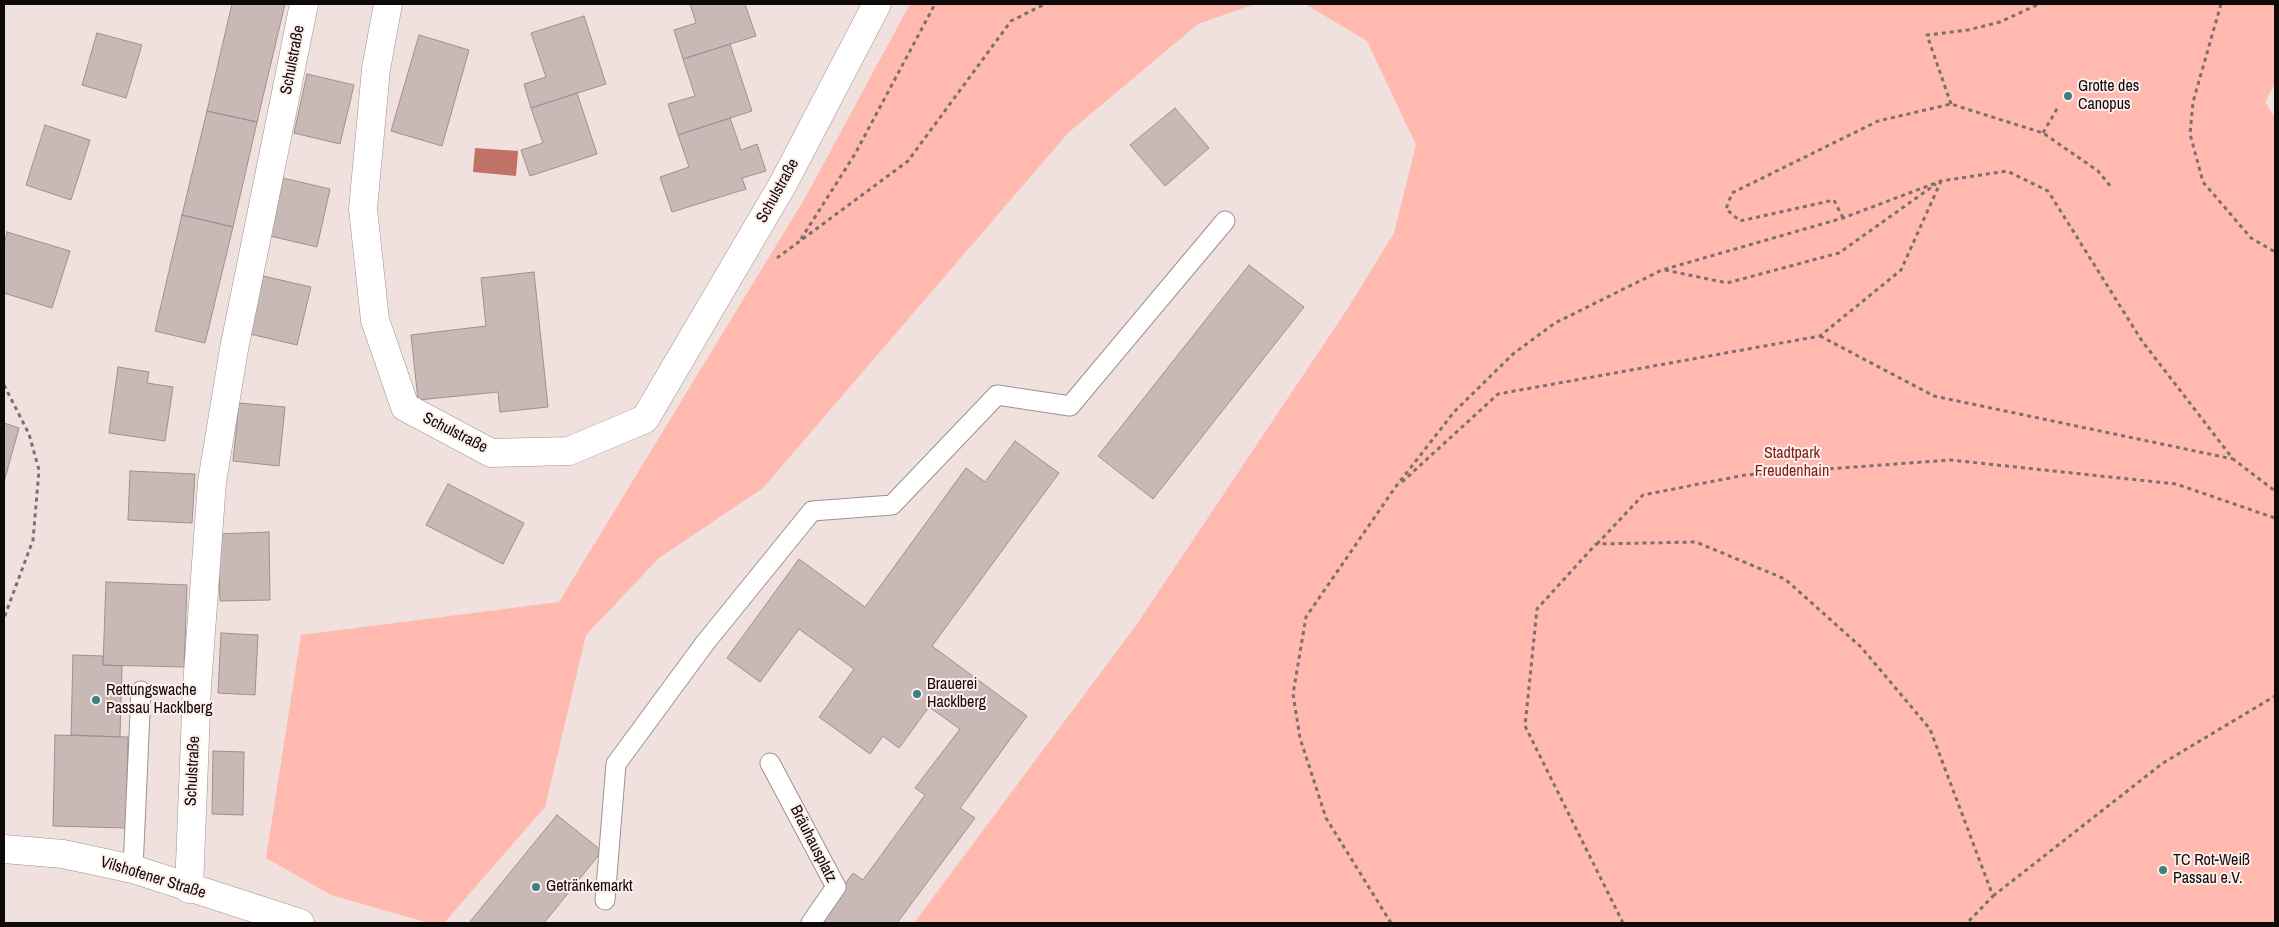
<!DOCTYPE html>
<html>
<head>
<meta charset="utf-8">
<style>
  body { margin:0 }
  #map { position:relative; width:2279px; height:927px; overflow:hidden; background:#f0e1de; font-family:"Archivo Narrow",sans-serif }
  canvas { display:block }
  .frame { position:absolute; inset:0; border:5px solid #0f0a09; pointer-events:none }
</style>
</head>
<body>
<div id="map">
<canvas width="2279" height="927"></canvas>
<div class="frame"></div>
</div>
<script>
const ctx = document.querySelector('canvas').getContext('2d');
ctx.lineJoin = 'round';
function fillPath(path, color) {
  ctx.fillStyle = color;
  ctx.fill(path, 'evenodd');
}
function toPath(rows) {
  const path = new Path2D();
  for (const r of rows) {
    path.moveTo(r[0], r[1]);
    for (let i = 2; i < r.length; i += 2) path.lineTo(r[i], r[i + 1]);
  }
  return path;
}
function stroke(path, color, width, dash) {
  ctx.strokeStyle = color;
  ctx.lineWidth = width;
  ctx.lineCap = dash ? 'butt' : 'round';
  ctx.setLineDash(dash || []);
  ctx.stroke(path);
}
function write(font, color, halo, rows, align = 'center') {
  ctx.font = font + ' "Archivo Narrow",sans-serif';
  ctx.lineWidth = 4;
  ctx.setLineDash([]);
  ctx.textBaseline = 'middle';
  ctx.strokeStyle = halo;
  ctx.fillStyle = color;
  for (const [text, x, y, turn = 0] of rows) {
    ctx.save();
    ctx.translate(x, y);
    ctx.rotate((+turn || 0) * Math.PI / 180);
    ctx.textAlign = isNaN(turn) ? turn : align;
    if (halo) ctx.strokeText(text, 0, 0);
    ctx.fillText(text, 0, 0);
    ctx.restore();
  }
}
const green = toPath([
  [910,4,1255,4,1198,24,1068,133,763,488,659,558,586,635,545,807,444,923,429,923,331,895,266,858,301,635,559,602,805,198],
  [1305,4,2275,4,2275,83,2265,102,2275,118,2275,923,914,923,1137,624,1348,308,1394,233,1416,145,1367,41]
]);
const water = toPath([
  [475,148,518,151,516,176,473,172]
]);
const building = toPath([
  [232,4,285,4,257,122,207,111,232,4],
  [690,4,745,4,756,36,683,59,674,30,696,23,690,4],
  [584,16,606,84,531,108,524,84,546,77,531,33,584,16],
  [97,33,142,45,126,98,82,85,97,33],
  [419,35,469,50,442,146,391,131,419,35],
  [730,44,752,111,678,135,668,104,695,96,683,59,730,44],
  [307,74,354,85,340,144,294,133,307,74],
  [577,93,597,154,530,176,521,150,543,143,531,108,577,93],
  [1175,108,1209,148,1165,186,1130,145,1175,108],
  [207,111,257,122,233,227,182,215,207,111],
  [730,118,741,150,757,144,766,171,742,178,746,189,672,212,660,177,689,167,678,135,730,118],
  [45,125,90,140,71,200,26,185,45,125],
  [283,178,330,189,317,247,270,236,283,178],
  [182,215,233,227,205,343,155,331,182,215],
  [7,232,70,251,52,308,4,293,4,244,7,232],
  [1249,265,1304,307,1153,499,1098,456,1249,265],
  [534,272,548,407,500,412,498,392,418,400,411,335,486,326,481,278,534,272],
  [263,276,311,287,297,345,250,334,263,276],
  [118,367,149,372,147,383,173,387,165,441,109,433,118,367],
  [239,403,285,407,279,466,233,461,239,403],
  [4,423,19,428,4,482,4,423],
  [1015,441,1059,473,932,646,1027,716,960,808,975,818,897,923,817,923,853,873,863,880,925,795,915,788,960,729,929,707,899,748,883,736,870,754,819,717,854,669,799,629,760,682,727,658,799,559,865,607,966,468,985,482,1015,441],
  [130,471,195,474,192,523,128,520,130,471],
  [448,484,524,523,503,564,426,525,448,484],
  [269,532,270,600,220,601,218,534,269,532],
  [106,582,187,585,184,667,103,665,106,582],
  [221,633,258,635,255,695,218,693,221,633],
  [73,655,103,656,103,665,122,666,120,737,71,735,73,655],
  [55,735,128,737,126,828,53,826,55,735],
  [213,751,244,752,243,815,212,814,213,751],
  [557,815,602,851,544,923,469,923,557,815]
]);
const path = toPath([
  [2221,4,2193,102,2190,134,2203,182,2251,238,2275,252],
  [1951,104,1927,35,1968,30,2000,22,2039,4],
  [2043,133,2058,107],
  [1843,218,1834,200,1740,221,1726,209,1732,193,1878,121,1951,104,2043,133,2098,171,2111,187],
  [801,239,855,154,935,4],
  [777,258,908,161,1011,21,1045,4],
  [1665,270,1727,283,1839,253,1936,184],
  [1820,336,1934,396,2233,459],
  [4,385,29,434,39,470,33,540,4,618],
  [1402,482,1498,394,1820,336,1901,270,1941,181],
  [1597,544,1643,495,1745,475,1950,460,2176,484,2275,518],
  [1993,896,2163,763,2275,696],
  [1391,923,1326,818,1300,738,1293,694,1306,617,1394,489,1454,412,1513,354,1555,323,1662,270,1843,218,1941,181,2007,171,2048,191,2142,341,2233,459,2275,491],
  [1623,923,1525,726,1537,609,1596,544,1696,542,1785,579,1861,647,1930,729,1993,896,1967,923]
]);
const service = toPath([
  [770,763,836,887,811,923],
  [133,869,141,691],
  [605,900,616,764,705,643,812,511,892,505,997,395,1070,406,1225,221]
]);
const minor = toPath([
  [388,4,376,69,363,209,375,320,405,407,491,453,569,451,645,419,783,184,877,4],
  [4,849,63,854,133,869,300,923],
  [189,889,197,686,212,482,234,349,304,4]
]);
const markers = [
  [2068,96,5,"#3a827f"],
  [917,694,5,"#3a827f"],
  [96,700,5,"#3a827f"],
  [2163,870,5,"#3a827f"],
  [536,887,5,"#3a827f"]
];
const streetNames = [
  ["Schulstraße",293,60,-79],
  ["Schulstraße",778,191,-61],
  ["Schulstraße",455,433,27],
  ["Schulstraße",193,771,-87],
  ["Bräuhausplatz",813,844,63],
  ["Vilshofener Straße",153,878,17]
];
const poiNames = [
  ["Grotte des",2078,87],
  ["Canopus",2078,105],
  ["Brauerei",927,685],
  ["Hacklberg",927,703],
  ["Rettungswache",106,691],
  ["Passau Hacklberg",106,709],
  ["TC Rot-Weiß",2173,861],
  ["Passau e.V.",2173,879],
  ["Getränkemarkt",546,887]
];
const parkNames = [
  ["Stadtpark",1792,454],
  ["Freudenhain",1792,472]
];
fillPath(green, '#ffb9ae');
fillPath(water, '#c17267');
fillPath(building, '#c8b9b7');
stroke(building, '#9e908e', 1);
stroke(service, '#9f918e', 21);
stroke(minor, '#9f918e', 29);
stroke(path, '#7a716f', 3, [4, 4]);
stroke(service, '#fff', 19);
stroke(minor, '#fff', 28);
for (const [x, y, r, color] of markers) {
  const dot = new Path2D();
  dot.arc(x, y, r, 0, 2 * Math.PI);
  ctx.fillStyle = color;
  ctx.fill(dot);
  stroke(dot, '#feeeeb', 2);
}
write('16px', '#0f0a09', '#feeeeb', streetNames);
write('16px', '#0f0a09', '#feeeeb', poiNames, 'left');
write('16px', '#7c1c15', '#feeeeb', parkNames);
</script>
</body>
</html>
